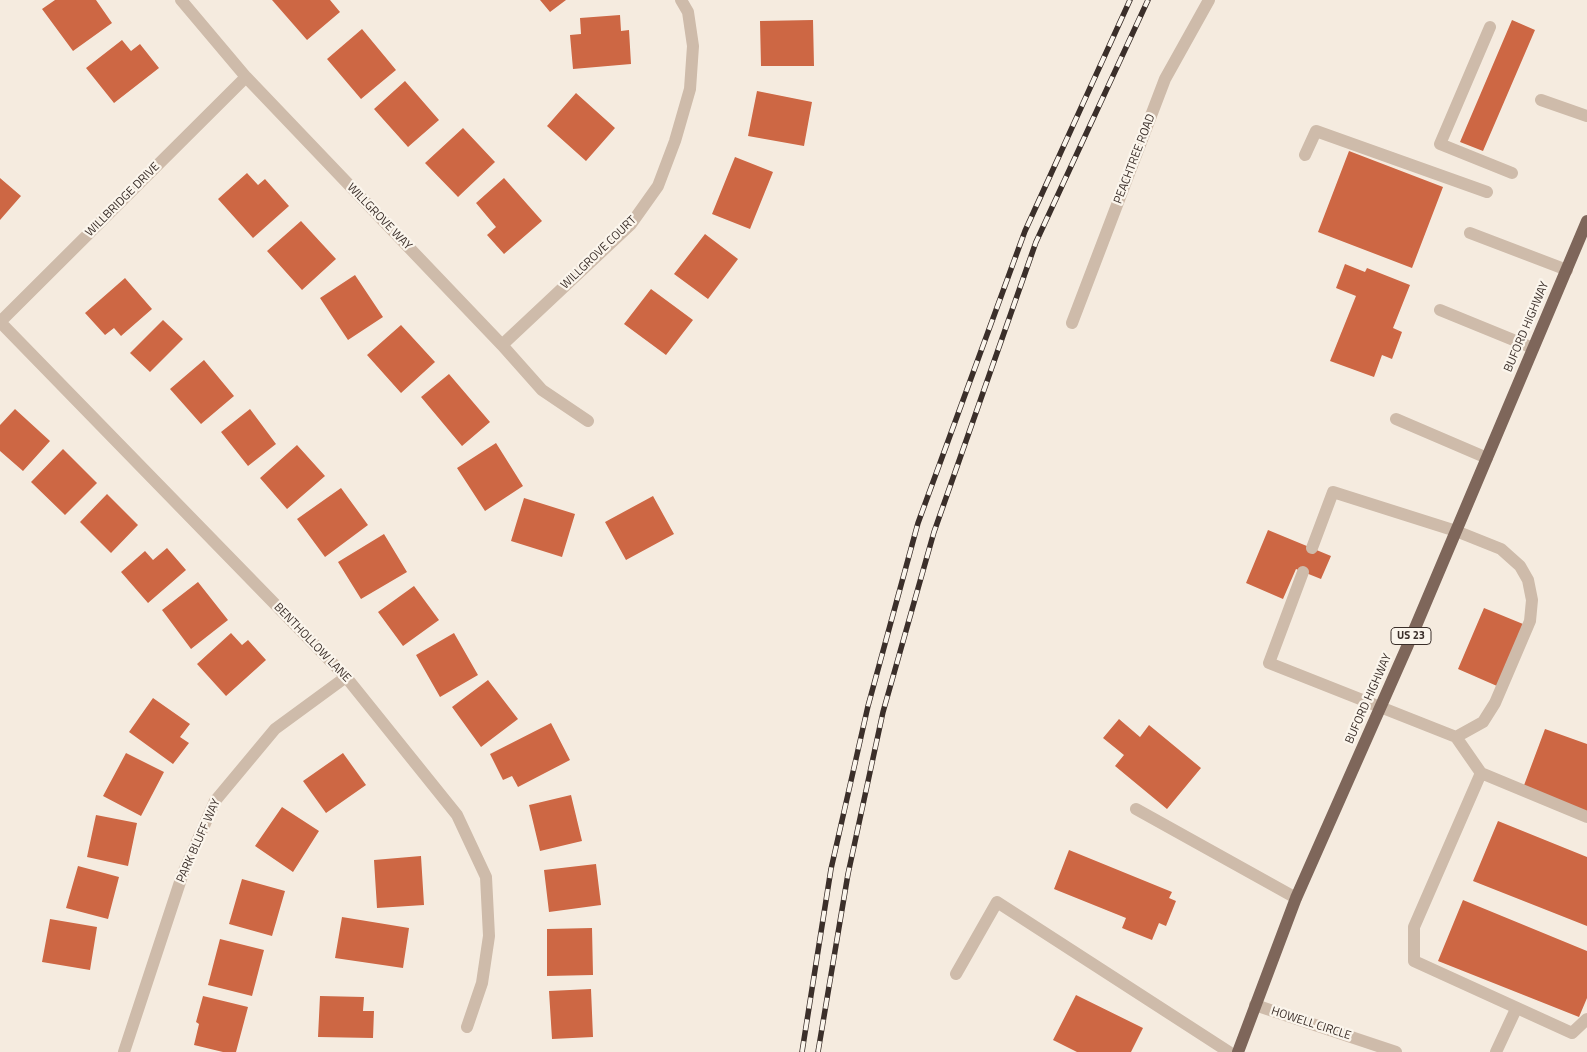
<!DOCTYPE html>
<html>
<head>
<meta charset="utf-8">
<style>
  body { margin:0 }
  canvas { display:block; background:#f5ebdf }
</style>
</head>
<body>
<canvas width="1587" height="1052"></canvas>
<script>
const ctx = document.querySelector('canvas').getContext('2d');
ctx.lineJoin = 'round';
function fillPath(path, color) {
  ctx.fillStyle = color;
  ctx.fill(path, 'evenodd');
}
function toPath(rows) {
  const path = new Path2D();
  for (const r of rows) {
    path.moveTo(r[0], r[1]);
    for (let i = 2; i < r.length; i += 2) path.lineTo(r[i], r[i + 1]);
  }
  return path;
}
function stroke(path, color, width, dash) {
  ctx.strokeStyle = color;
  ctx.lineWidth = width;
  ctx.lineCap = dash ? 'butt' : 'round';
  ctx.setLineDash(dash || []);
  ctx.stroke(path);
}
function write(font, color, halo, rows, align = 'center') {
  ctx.font = font + ' "Titillium Web",sans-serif';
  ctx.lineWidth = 4.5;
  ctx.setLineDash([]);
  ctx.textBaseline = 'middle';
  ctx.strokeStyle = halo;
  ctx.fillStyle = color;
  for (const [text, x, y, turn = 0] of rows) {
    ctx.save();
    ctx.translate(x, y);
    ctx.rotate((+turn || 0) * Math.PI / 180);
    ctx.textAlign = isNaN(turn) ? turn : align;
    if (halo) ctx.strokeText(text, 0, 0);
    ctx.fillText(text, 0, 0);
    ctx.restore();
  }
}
const building = toPath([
  [55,0,96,0,112,23,73,51,42,9],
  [272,0,330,0,340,12,307,40],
  [540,0,566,0,550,12],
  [620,15,621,31,629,30,631,64,573,69,570,35,581,34,580,18],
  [813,20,814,66,761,66,760,21],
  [1512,20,1535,30,1483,151,1460,142],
  [362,29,396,70,361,99,327,59],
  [122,40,131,51,140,44,159,68,114,103,86,68],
  [405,81,439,120,408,147,374,109],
  [757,91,812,102,804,146,748,136],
  [576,93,615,128,586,161,547,126],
  [463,128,495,162,458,197,425,163],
  [1349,151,1443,187,1412,268,1318,232],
  [735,157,773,172,750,229,712,214],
  [247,173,258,185,265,179,289,206,253,238,218,199],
  [0,178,21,196,0,220],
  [504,178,542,221,504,254,487,235,496,227,476,203],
  [301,221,336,259,302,290,267,251],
  [705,234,738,259,708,299,674,274],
  [1345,264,1365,272,1367,268,1410,285,1393,328,1402,332,1392,359,1382,355,1374,377,1330,361,1356,296,1336,288],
  [355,275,383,317,348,340,320,298],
  [125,278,152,309,121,336,114,328,105,335,85,313],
  [651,289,693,320,666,355,624,324],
  [163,320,183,339,150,372,130,353],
  [401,325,435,362,401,393,367,355],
  [204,360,234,396,201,424,170,389],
  [449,374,490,422,462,446,421,397],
  [15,409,50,441,23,471,0,451,0,425],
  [250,409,276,444,248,466,221,432],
  [496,443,523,486,485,511,457,468],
  [297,445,325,476,287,509,260,478],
  [63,449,97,483,65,515,31,482],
  [341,488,368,525,325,557,297,519],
  [107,494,138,525,111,553,80,522],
  [653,496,674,534,626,560,605,522],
  [524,498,575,514,562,557,511,541],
  [1268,530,1331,556,1321,579,1296,569,1283,599,1246,583],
  [384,534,407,572,361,599,338,562],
  [167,548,186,570,148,603,121,572,145,551,153,560],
  [198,582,228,620,191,649,162,610],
  [414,586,439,620,403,646,378,612],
  [1484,608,1523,624,1497,686,1458,669],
  [231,633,242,645,248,640,266,660,226,696,197,664],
  [454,633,478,675,440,697,416,655],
  [488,680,518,719,481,747,452,707],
  [153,698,190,724,180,737,189,743,173,764,129,732],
  [1119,719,1140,737,1149,725,1201,768,1167,809,1115,766,1124,755,1103,738],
  [551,723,570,760,518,787,512,776,503,780,490,754],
  [1545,729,1587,744,1587,812,1523,788],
  [126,753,164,772,141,816,103,796],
  [343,753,366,785,326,813,303,781],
  [571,795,582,841,540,851,529,805],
  [282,807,319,831,293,872,255,846],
  [96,815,137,823,128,866,87,857],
  [1498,821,1587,857,1587,926,1473,881],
  [1069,850,1172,892,1169,898,1176,901,1166,926,1159,923,1152,940,1122,928,1126,918,1054,889],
  [421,856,424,905,377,908,374,860],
  [596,864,601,905,549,912,544,870],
  [78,866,119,877,108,919,66,908],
  [242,879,285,891,272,936,229,924],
  [1463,900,1587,951,1587,998,1579,1017,1438,961],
  [342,917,409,928,403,968,335,958],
  [50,919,97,927,90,970,42,962],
  [592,928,593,975,547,976,547,929],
  [220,939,264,950,252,996,208,985],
  [591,989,593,1037,552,1039,549,991],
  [1076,995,1143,1028,1131,1052,1077,1052,1053,1040],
  [203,996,248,1007,236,1052,223,1052,194,1045,199,1024,196,1022],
  [320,996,364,997,363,1011,374,1011,373,1038,318,1037]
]);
const service = toPath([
  [1490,27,1440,144,1512,173],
  [1541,100,1587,116],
  [1305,155,1316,131,1487,192],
  [1470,233,1567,270],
  [1440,310,1533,348],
  [1396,419,1487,458],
  [1312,548,1333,492,1456,531,1501,549,1520,566,1528,580,1532,600,1530,621,1495,703,1483,722,1456,737],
  [1303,572,1269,663,1456,737,1481,773,1587,817],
  [1481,773,1414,927,1414,961,1572,1033,1587,1019],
  [1136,809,1296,898],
  [956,974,997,902,1229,1052],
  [1496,1052,1516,1009]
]);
const minor = toPath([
  [181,0,246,77,502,345,542,390,588,421],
  [0,322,346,677,457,815,486,877,489,936,482,983,467,1027],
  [0,322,246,77],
  [1072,323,1165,79,1209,0],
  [502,345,631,224,658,186,675,141,690,89,693,46,688,12,681,0],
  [1255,1005,1396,1052],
  [124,1052,183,873,215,801,275,729,346,677]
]);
const primary = toPath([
  [1238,1052,1296,898,1407,647,1587,221]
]);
const rail = toPath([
  [802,1052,831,869,868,706,918,523,1025,231,1130,0],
  [818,1052,848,874,883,712,934,532,1036,242,1148,0]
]);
const shields = [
  [1411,636,40]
];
const shieldNames = [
  ["US 23",1411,636]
];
const streetNames = [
  ["PEACHTREE ROAD",1135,159,-69],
  ["WILLBRIDGE DRIVE",123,200,-45],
  ["WILLGROVE WAY",379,217,46],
  ["WILLGROVE COURT",599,253,-44],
  ["BUFORD HIGHWAY",1527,327,-67],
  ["BENTHOLLOW LANE",312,643,46],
  ["BUFORD HIGHWAY",1369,699,-66],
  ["PARK BLUFF WAY",199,841,-66],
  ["HOWELL CIRCLE",1311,1024,18]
];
fillPath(building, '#cd6744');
stroke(service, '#cebbaa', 12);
stroke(minor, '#cebbaa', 12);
stroke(primary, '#7e665a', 12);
stroke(rail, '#3b2f2a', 5.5);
stroke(rail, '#fbf5ec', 4, [11]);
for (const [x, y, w] of shields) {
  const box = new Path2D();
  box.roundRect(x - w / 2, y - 8.5, w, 17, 4);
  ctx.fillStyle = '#fbf5ec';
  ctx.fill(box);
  stroke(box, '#3b2f2a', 1);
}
write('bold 11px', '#3b2f2a', null, shieldNames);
write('12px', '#3b2f2a', '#fbf5ec', streetNames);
</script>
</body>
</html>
